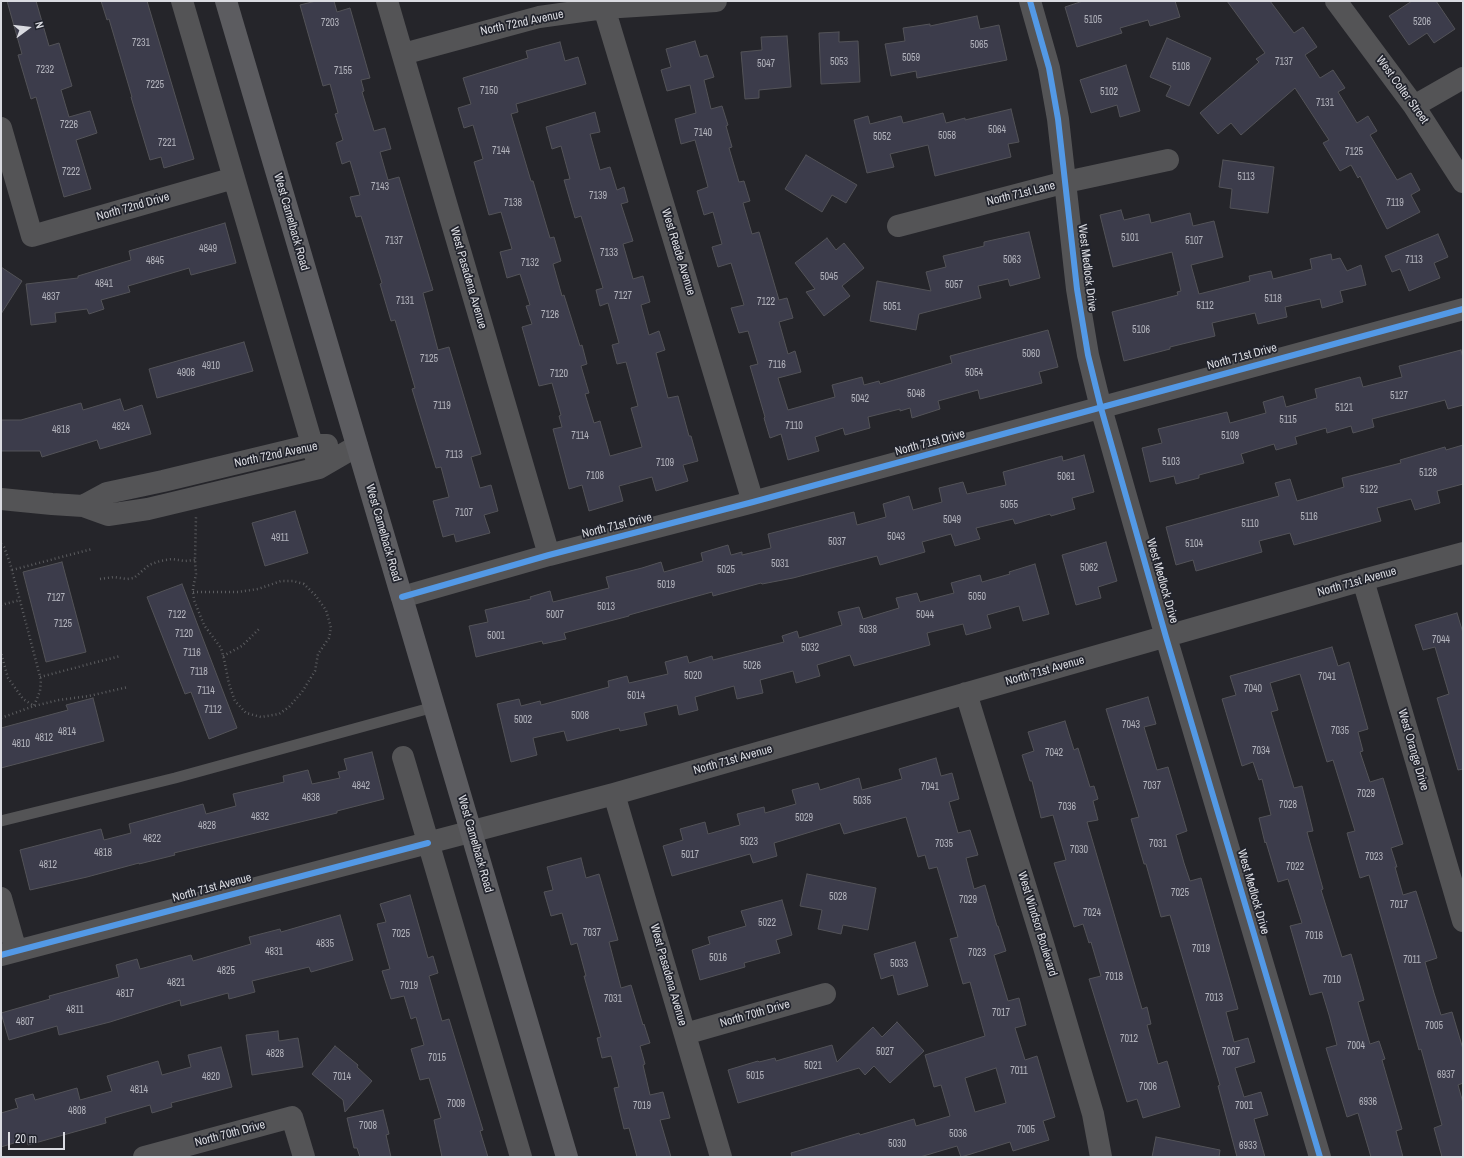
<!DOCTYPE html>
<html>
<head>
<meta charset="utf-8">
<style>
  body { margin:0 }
  #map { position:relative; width:1464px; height:1158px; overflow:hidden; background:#25252a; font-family:"Archivo Narrow",sans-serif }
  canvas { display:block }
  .frame { position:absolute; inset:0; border:2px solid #dadbe1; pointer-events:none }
  .north { position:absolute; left:8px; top:8px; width:40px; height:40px; -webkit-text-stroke:3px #22242d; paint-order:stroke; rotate:75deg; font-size:11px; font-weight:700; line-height:16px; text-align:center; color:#dadbe1 }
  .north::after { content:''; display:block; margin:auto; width:14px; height:18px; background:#dadbe1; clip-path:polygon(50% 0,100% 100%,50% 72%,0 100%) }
  .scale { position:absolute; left:8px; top:1132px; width:57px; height:18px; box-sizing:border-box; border:2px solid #dadbe1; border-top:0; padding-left:5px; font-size:12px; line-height:14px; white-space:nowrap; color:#dadbe1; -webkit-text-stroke:3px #22242d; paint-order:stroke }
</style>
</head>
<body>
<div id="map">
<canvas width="1464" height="1158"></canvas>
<div class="frame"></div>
<div class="north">N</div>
<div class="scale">20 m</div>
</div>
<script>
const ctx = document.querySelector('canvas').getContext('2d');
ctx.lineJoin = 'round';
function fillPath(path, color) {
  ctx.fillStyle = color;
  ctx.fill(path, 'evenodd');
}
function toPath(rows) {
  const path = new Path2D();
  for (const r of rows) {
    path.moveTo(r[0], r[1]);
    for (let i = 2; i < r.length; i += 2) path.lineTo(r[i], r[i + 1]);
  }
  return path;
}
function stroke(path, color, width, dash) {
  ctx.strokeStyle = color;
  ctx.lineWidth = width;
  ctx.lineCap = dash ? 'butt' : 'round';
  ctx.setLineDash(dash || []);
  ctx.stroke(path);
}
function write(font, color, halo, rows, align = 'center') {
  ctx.font = font + ' "Archivo Narrow",sans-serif';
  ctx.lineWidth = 3.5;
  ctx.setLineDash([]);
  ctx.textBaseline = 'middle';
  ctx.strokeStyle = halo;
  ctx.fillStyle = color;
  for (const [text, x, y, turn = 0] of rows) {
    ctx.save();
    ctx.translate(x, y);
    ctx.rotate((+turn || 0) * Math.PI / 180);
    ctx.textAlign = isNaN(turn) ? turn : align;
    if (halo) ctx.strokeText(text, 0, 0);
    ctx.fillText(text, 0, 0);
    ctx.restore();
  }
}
const building = toPath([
  [7,1,36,1,49,46,59,43,72,86,61,90,69,117,90,111,97,133,76,140,91,189,64,197,36,97,31,99,18,55,22,54,7,1],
  [101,1,147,1,194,159,164,168,161,157,150,160,131,97,132,97,109,19,107,20,101,1],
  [316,1,334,1,337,12,350,8,370,78,361,80,364,91,362,92,374,131,385,128,391,149,380,152,388,180,399,177,433,290,423,293,438,350,449,347,481,454,471,457,480,488,491,485,498,511,484,515,490,533,456,542,454,534,443,537,433,501,449,497,441,467,436,468,412,389,415,388,395,320,391,321,380,284,382,283,361,216,356,217,350,197,360,195,350,161,342,164,336,143,343,140,335,114,338,113,330,84,323,86,300,5,316,1],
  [1083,1,1175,1,1180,17,1150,26,1148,20,1120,28,1122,33,1077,47,1065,7,1083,1],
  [1227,1,1270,1,1294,33,1303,27,1317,47,1305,55,1320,78,1333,70,1345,88,1338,92,1357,123,1368,116,1377,131,1370,135,1397,180,1411,173,1420,190,1411,195,1420,212,1387,229,1360,176,1358,178,1351,165,1340,171,1323,143,1329,140,1295,88,1241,135,1231,123,1218,134,1200,113,1259,62,1256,59,1265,53,1227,1],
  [1412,1,1436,1,1455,29,1434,43,1427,33,1409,45,1389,16,1412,1],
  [977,16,980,29,999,25,1007,60,917,78,916,71,891,76,885,44,905,41,903,28,930,24,930,26,977,16],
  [839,32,839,42,858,41,860,82,821,84,819,33,839,32],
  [787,36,791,87,759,90,759,98,745,99,741,52,762,50,761,37,787,36],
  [1167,38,1211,58,1189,106,1166,96,1171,86,1150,77,1167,38],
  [695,41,700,57,707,55,714,77,704,80,711,109,722,106,728,125,726,126,732,147,729,148,739,182,744,181,750,201,743,203,752,234,759,232,779,300,787,298,793,318,779,322,788,354,795,351,801,372,778,378,788,410,835,397,832,385,862,377,864,385,879,381,880,384,952,363,950,356,1048,330,1058,367,1039,372,1042,383,980,399,978,390,938,401,940,409,912,418,910,408,900,411,900,409,868,417,870,428,845,435,843,428,815,437,819,451,788,460,781,434,770,438,764,418,765,417,750,366,758,364,748,331,739,333,731,308,744,305,731,263,718,267,712,247,722,244,713,212,704,215,697,191,708,187,695,140,681,144,675,119,696,113,690,85,667,91,661,70,671,67,666,49,695,41],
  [560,42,565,61,578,57,586,84,516,104,518,112,511,114,531,181,533,181,550,238,554,237,561,261,553,264,562,296,564,295,580,346,582,345,587,364,581,366,589,393,585,394,594,423,600,421,610,456,642,447,631,408,638,406,626,362,617,364,612,345,619,343,608,303,600,306,596,290,603,288,581,216,575,218,564,180,570,179,561,146,552,149,546,127,595,112,600,132,590,134,600,170,610,167,617,190,624,187,628,202,621,204,633,241,623,244,633,279,643,276,650,302,641,305,649,335,659,331,665,350,656,353,668,398,678,396,689,436,691,436,698,461,683,465,688,481,656,491,652,477,619,486,623,501,589,511,582,485,569,489,553,429,562,427,559,416,561,415,552,383,539,386,522,327,532,324,526,306,530,305,520,274,507,278,500,252,512,249,501,212,489,215,474,162,483,159,473,125,464,128,458,108,471,104,463,78,528,58,526,51,560,42],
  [1126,65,1140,111,1120,117,1117,105,1091,113,1080,80,1126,65],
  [1011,109,1019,142,1008,144,1011,157,935,176,928,145,890,154,894,167,867,173,854,120,868,116,870,124,901,116,903,123,943,113,946,123,965,118,965,120,1011,109],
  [806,155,857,185,846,203,832,195,822,212,785,189,806,155],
  [1223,160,1274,167,1268,213,1230,208,1232,189,1219,187,1223,160],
  [1121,210,1124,220,1149,214,1151,223,1190,213,1193,226,1214,221,1223,257,1191,265,1199,294,1250,281,1249,276,1271,271,1273,279,1312,269,1310,259,1331,254,1332,260,1340,258,1347,271,1361,265,1366,285,1340,291,1343,302,1322,308,1320,299,1285,307,1287,317,1258,324,1255,313,1212,323,1215,336,1170,347,1170,349,1124,361,1112,312,1178,295,1177,292,1181,291,1172,252,1113,267,1100,215,1121,210],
  [225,223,236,263,191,275,189,268,128,286,130,292,101,300,104,309,89,314,87,309,55,313,56,322,31,325,26,284,78,278,78,276,131,260,129,251,225,223],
  [1029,232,1040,278,1010,286,1008,279,978,286,981,298,919,314,916,330,870,321,877,281,931,291,926,272,946,267,943,256,984,246,984,242,1029,232],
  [1438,234,1448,257,1434,263,1440,278,1409,291,1400,269,1392,272,1385,256,1438,234],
  [827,238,836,250,844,243,864,268,842,286,850,296,824,316,806,292,815,289,795,263,827,238],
  [1,267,22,281,1,314,1,267],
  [244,342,253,371,157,398,149,369,244,342],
  [1461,350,1463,358,1463,405,1448,409,1445,400,1372,419,1374,427,1353,433,1351,426,1327,433,1326,428,1295,437,1297,444,1276,450,1274,444,1241,454,1244,463,1199,475,1199,478,1176,484,1174,476,1150,482,1142,448,1162,443,1158,429,1227,412,1230,423,1266,413,1263,402,1283,396,1286,407,1317,398,1315,389,1360,377,1363,387,1402,377,1399,366,1461,350],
  [120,399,124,411,142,405,151,434,100,449,97,440,42,457,40,451,1,451,1,420,21,420,81,403,83,410,120,399],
  [1463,445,1463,484,1437,491,1440,503,1415,510,1411,499,1377,508,1381,521,1294,545,1290,533,1259,541,1262,552,1196,571,1193,560,1176,565,1166,527,1279,496,1275,483,1290,479,1297,501,1344,487,1342,478,1401,463,1400,460,1445,447,1446,450,1463,445],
  [1084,455,1094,492,1072,498,1075,509,1051,516,1050,514,1015,524,1013,519,976,528,980,539,955,546,951,534,922,542,925,552,880,565,877,556,793,578,762,584,761,583,713,596,712,592,629,615,629,616,564,633,566,639,543,644,542,641,476,657,469,626,488,622,485,610,531,599,530,597,550,591,553,602,609,588,606,577,642,568,661,562,664,572,703,561,701,553,728,545,731,555,742,552,742,555,771,548,768,534,854,512,857,525,886,517,883,504,909,496,913,510,942,502,939,488,963,482,967,494,1006,485,1003,472,1062,456,1063,461,1084,455],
  [295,511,308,553,265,566,252,523,295,511],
  [1106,542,1117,581,1098,587,1101,598,1076,605,1062,555,1106,542],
  [62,562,86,652,46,662,23,572,62,562],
  [1035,564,1049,614,1023,621,1019,606,987,615,991,628,966,635,963,624,927,633,930,645,854,666,850,655,817,665,820,676,796,683,793,671,760,680,763,693,737,699,734,686,695,697,698,710,679,715,677,705,644,713,647,725,620,731,619,728,567,741,564,731,533,738,537,755,511,762,497,704,519,699,521,706,540,701,541,705,609,687,608,681,627,676,629,683,668,674,665,662,687,656,689,663,712,656,713,660,784,642,782,636,797,631,799,638,842,625,838,612,859,607,863,619,899,608,896,598,917,593,920,602,954,593,951,583,980,575,982,582,1010,574,1009,572,1035,564],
  [182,584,237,728,209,739,191,692,185,694,147,597,182,584],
  [1457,613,1463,633,1463,769,1458,770,1437,698,1449,694,1435,647,1423,650,1415,625,1457,613],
  [1332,647,1338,666,1349,662,1368,729,1358,732,1363,751,1360,752,1370,782,1383,778,1403,844,1391,848,1397,867,1395,867,1403,895,1416,891,1437,958,1425,962,1434,993,1441,1015,1452,1012,1463,1049,1463,1083,1458,1085,1463,1103,1463,1157,1442,1157,1434,1128,1442,1125,1421,1049,1419,1050,1369,875,1360,878,1347,833,1355,831,1333,760,1327,762,1300,674,1270,683,1278,710,1271,712,1294,788,1302,786,1313,831,1307,832,1323,889,1321,890,1342,957,1351,954,1364,1000,1358,1002,1370,1044,1379,1041,1385,1059,1382,1060,1402,1129,1396,1131,1403,1157,1371,1157,1358,1113,1347,1117,1326,1048,1337,1045,1329,1015,1322,992,1310,995,1290,926,1302,923,1288,879,1278,882,1266,842,1265,843,1259,818,1271,815,1262,779,1259,780,1253,762,1242,766,1222,699,1236,695,1230,676,1332,647],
  [1148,697,1156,724,1144,727,1157,770,1168,767,1187,831,1176,835,1184,863,1190,881,1201,878,1238,1009,1226,1012,1234,1042,1248,1038,1255,1062,1235,1068,1244,1097,1261,1092,1268,1115,1254,1119,1265,1157,1237,1157,1218,1086,1220,1085,1170,915,1161,917,1146,864,1144,864,1131,819,1139,817,1106,709,1148,697],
  [93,698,104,741,1,768,1,728,68,710,66,705,93,698],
  [1065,721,1074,750,1078,748,1090,787,1094,786,1098,799,1093,801,1098,820,1087,822,1142,1009,1147,1007,1151,1024,1147,1025,1158,1064,1167,1061,1180,1107,1143,1118,1137,1099,1127,1102,1089,979,1101,976,1091,942,1089,943,1083,924,1074,927,1054,863,1066,860,1053,815,1041,818,1032,781,1030,781,1022,755,1034,751,1028,732,1065,721],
  [372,752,384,799,337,811,337,813,174,853,175,855,139,864,139,863,87,877,30,890,20,850,101,829,104,840,131,833,129,824,203,804,206,814,236,806,233,794,284,782,283,776,308,770,312,784,340,778,338,772,347,770,344,759,372,752],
  [936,758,941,776,952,773,959,799,949,802,958,833,970,830,978,855,966,858,974,889,985,885,997,926,998,926,1006,951,994,955,1008,1001,1019,998,1026,1025,1015,1028,1025,1060,1037,1056,1055,1117,1043,1121,1049,1140,1013,1151,1010,1142,961,1157,957,1146,920,1157,792,1157,791,1153,859,1133,860,1135,914,1119,916,1126,950,1116,941,1085,934,1087,925,1055,985,1036,970,982,963,984,950,939,958,937,937,867,929,869,925,855,918,857,906,817,844,834,840,823,774,843,777,856,753,863,750,854,672,876,663,846,683,840,680,829,705,822,708,834,740,825,737,814,764,807,765,813,796,804,792,790,818,783,820,790,859,778,862,790,902,779,899,769,936,758],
  [996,1068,1006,1103,975,1112,965,1078,996,1068],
  [581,858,586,878,599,874,618,940,609,942,621,988,631,985,643,1025,644,1024,650,1043,640,1046,645,1064,643,1065,650,1095,663,1092,670,1118,660,1120,671,1157,637,1157,629,1128,624,1129,614,1088,619,1087,611,1056,602,1058,597,1038,601,1037,584,976,586,976,577,943,571,945,562,913,551,916,544,892,553,890,547,867,581,858],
  [807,874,876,888,868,930,843,925,841,934,818,929,822,910,800,906,807,874],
  [410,895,428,958,433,956,438,973,429,976,442,1021,449,1019,483,1130,480,1131,488,1157,442,1157,434,1120,441,1118,429,1078,420,1080,411,1049,424,1045,416,1017,411,1019,404,996,391,999,382,971,390,969,377,924,386,922,380,904,410,895],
  [782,900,792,935,776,940,780,953,744,963,745,967,700,980,692,950,710,944,708,937,746,926,741,911,782,900],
  [340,915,353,960,311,972,309,967,252,981,255,992,229,999,228,993,181,1006,180,1000,110,1022,59,1035,57,1026,9,1040,1,1013,50,999,49,996,119,977,116,965,137,959,140,969,191,955,193,961,251,944,249,937,280,929,281,932,340,915],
  [915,942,928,986,898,995,893,975,881,979,874,954,915,942],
  [897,1022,924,1051,890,1083,874,1066,865,1075,859,1068,738,1103,728,1070,758,1061,759,1062,775,1058,776,1061,832,1045,837,1062,873,1027,882,1037,897,1022],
  [278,1031,279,1041,298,1038,303,1067,252,1075,246,1035,278,1031],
  [335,1046,358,1065,357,1067,372,1081,345,1112,343,1100,312,1074,335,1046],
  [221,1047,232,1087,171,1103,172,1107,152,1113,150,1105,105,1118,106,1123,28,1145,27,1139,1,1147,1,1113,18,1108,15,1099,33,1094,35,1100,77,1088,80,1100,112,1091,107,1076,158,1061,162,1075,191,1067,188,1055,221,1047],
  [383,1110,389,1134,386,1135,391,1157,360,1157,357,1148,354,1148,347,1118,383,1110],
  [1156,1137,1220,1150,1219,1157,1152,1157,1156,1137]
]);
const path = toPath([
  [1,544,4,547,10,563,41,680,40,691,34,706,23,699,8,678,1,653],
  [12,570,92,549],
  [100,579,114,577,127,579,134,578,149,565,160,561,172,559,185,561,195,560],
  [193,592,238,592,258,589,281,581,293,581,304,584,315,595,326,610,331,628,329,638,318,654,315,671,302,692,289,707,279,714,261,717,246,713,235,701,229,684,224,659,221,648,204,625,194,600,193,592,193,588,196,574,195,560,196,517],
  [1,605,20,600],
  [223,656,242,646,259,629],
  [40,677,120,656],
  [1,718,34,706,59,700,89,696,128,687]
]);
const lane = toPath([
  [1,821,175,778,434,707]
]);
const street = toPath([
  [182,1,319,468],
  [387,1,549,555],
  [602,1,753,502],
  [1030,1,1049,68,1058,119,1077,289,1088,355,1101,408,1166,637,1320,1157],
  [1336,1,1414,106,1463,182],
  [403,54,539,17,604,8,716,1],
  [1414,106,1463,78],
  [1,128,32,236,234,178],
  [898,226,1066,182,1168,160],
  [1,499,52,504,83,506,108,515,148,509,319,468,357,446],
  [83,506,107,493,163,481,312,445,327,445],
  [1363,580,1463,921],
  [402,597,549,555,753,502,1463,309],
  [966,693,1044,947,1093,1114,1101,1157],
  [403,757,521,1157],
  [614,794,721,1157],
  [1,898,16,951],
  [1,955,614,794,1363,580,1463,553],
  [685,1034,825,994],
  [144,1157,292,1117,304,1157]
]);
const primary = toPath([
  [226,1,567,1157]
]);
const cycleway = toPath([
  [1030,1,1049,68,1058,119,1077,289,1088,355,1101,408,1166,637,1320,1157],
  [402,597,549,555,753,502,1463,309],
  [1,955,428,843]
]);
const numberNames = [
  ["5105",1093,20],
  ["5206",1422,22],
  ["7203",330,23],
  ["7231",141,43],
  ["5065",979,45],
  ["5059",911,58],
  ["5053",839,62],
  ["7137",1284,62],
  ["5047",766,64],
  ["5108",1181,67],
  ["7232",45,70],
  ["7155",343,71],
  ["7225",155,85],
  ["7150",489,91],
  ["5102",1109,92],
  ["7131",1325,103],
  ["7226",69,125],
  ["5064",997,130],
  ["7140",703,133],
  ["5058",947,136],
  ["5052",882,137],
  ["7221",167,143],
  ["7144",501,151],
  ["7125",1354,152],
  ["7222",71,172],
  ["5113",1246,177],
  ["7143",380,187],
  ["7139",598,196],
  ["7138",513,203],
  ["7119",1395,203],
  ["5101",1130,238],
  ["7137",394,241],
  ["5107",1194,241],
  ["4849",208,249],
  ["7133",609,253],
  ["5063",1012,260],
  ["7113",1414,260],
  ["4845",155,261],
  ["7132",530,263],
  ["5045",829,277],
  ["4841",104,284],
  ["5057",954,285],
  ["7127",623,296],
  ["4837",51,297],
  ["5118",1273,299],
  ["7131",405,301],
  ["7122",766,302],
  ["5112",1205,306],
  ["5051",892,307],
  ["7126",550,315],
  ["5106",1141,330],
  ["5060",1031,354],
  ["7125",429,359],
  ["7116",777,365],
  ["4910",211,366],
  ["4908",186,373],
  ["5054",974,373],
  ["7120",559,374],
  ["5048",916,394],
  ["5127",1399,396],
  ["5042",860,399],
  ["7119",442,406],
  ["5121",1344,408],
  ["5115",1288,420],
  ["7110",794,426],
  ["4824",121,427],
  ["4818",61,430],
  ["7114",580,436],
  ["5109",1230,436],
  ["7113",454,455],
  ["5103",1171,462],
  ["7109",665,463],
  ["5128",1428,473],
  ["7108",595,476],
  ["5061",1066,477],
  ["5122",1369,490],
  ["5055",1009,505],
  ["7107",464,513],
  ["5116",1309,517],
  ["5049",952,520],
  ["5110",1250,524],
  ["5043",896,537],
  ["4911",280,538],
  ["5037",837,542],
  ["5104",1194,544],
  ["5031",780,564],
  ["5062",1089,568],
  ["5025",726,570],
  ["5019",666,585],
  ["5050",977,597],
  ["7127",56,598],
  ["5013",606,607],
  ["7122",177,615],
  ["5007",555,615],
  ["5044",925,615],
  ["7125",63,624],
  ["5038",868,630],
  ["7120",184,634],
  ["5001",496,636],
  ["7044",1441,640],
  ["5032",810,648],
  ["7116",192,653],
  ["5026",752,666],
  ["7118",199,672],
  ["5020",693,676],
  ["7041",1327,677],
  ["7040",1253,689],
  ["7114",206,691],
  ["5014",636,696],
  ["7112",213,710],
  ["5008",580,716],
  ["5002",523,720],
  ["7043",1131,725],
  ["7035",1340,731],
  ["4814",67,732],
  ["4812",44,738],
  ["4810",21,744],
  ["7034",1261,751],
  ["7042",1054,753],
  ["4842",361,786],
  ["7037",1152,786],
  ["7041",930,787],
  ["7029",1366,794],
  ["4838",311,798],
  ["5035",862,801],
  ["7028",1288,805],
  ["7036",1067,807],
  ["4832",260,817],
  ["5029",804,818],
  ["4828",207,826],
  ["4822",152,839],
  ["5023",749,842],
  ["7035",944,844],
  ["7031",1158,844],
  ["7030",1079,850],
  ["4818",103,853],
  ["5017",690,855],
  ["7023",1374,857],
  ["4812",48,865],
  ["7022",1295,867],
  ["7025",1180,893],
  ["5028",838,897],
  ["7029",968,900],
  ["7017",1399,905],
  ["7024",1092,913],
  ["5022",767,923],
  ["7037",592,933],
  ["7025",401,934],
  ["7016",1314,936],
  ["4835",325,944],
  ["7019",1201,949],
  ["4831",274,952],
  ["7023",977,953],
  ["5016",718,958],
  ["7011",1412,960],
  ["5033",899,964],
  ["4825",226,971],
  ["7018",1114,977],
  ["7010",1332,980],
  ["4821",176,983],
  ["7019",409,986],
  ["4817",125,994],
  ["7013",1214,998],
  ["7031",613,999],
  ["4811",75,1010],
  ["7017",1001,1013],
  ["4807",25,1022],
  ["7005",1434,1026],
  ["7012",1129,1039],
  ["7004",1356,1046],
  ["5027",885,1052],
  ["7007",1231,1052],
  ["4828",275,1054],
  ["7015",437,1058],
  ["5021",813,1066],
  ["7011",1019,1071],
  ["6937",1446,1075],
  ["5015",755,1076],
  ["4820",211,1077],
  ["7014",342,1077],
  ["7006",1148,1087],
  ["4814",139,1090],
  ["6936",1368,1102],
  ["7009",456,1104],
  ["7019",642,1106],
  ["7001",1244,1106],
  ["4808",77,1111],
  ["7008",368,1126],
  ["7005",1026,1130],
  ["5036",958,1134],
  ["5030",897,1144],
  ["6933",1248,1146]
];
const streetNames = [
  ["North 72nd Avenue",522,23,-12],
  ["West Colter Street",1402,90,54],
  ["North 71st Lane",1021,194,-14],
  ["North 72nd Drive",133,207,-16],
  ["West Camelback Road",291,222,74],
  ["West Reade Avenue",678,252,73],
  ["West Medlock Drive",1087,268,83],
  ["West Pasadena Avenue",468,278,74],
  ["North 71st Drive",1242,357,-15],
  ["North 71st Drive",930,443,-15],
  ["North 72nd Avenue",276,455,-12],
  ["North 71st Drive",617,526,-14],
  ["West Camelback Road",383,533,74],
  ["West Medlock Drive",1162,581,74],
  ["North 71st Avenue",1357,582,-16],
  ["North 71st Avenue",1045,671,-16],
  ["West Orange Drive",1413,750,74],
  ["North 71st Avenue",733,760,-16],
  ["West Camelback Road",475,844,74],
  ["North 71st Avenue",212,888,-15],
  ["West Medlock Drive",1253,892,74],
  ["West Windsor Boulevard",1037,924,73],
  ["West Pasadena Avenue",668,975,74],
  ["North 70th Drive",755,1014,-16],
  ["North 70th Drive",230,1134,-15]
];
fillPath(building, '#3c3c4b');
stroke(building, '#535358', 1);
stroke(path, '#5c5d60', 2.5, [1, 3]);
stroke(lane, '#545456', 11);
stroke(street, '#545456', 22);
stroke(primary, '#5c5c60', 22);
stroke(cycleway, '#5399e6', 6);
write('10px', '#b2b3bc', null, numberNames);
write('12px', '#dadbe1', '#22242d', streetNames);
</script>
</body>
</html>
